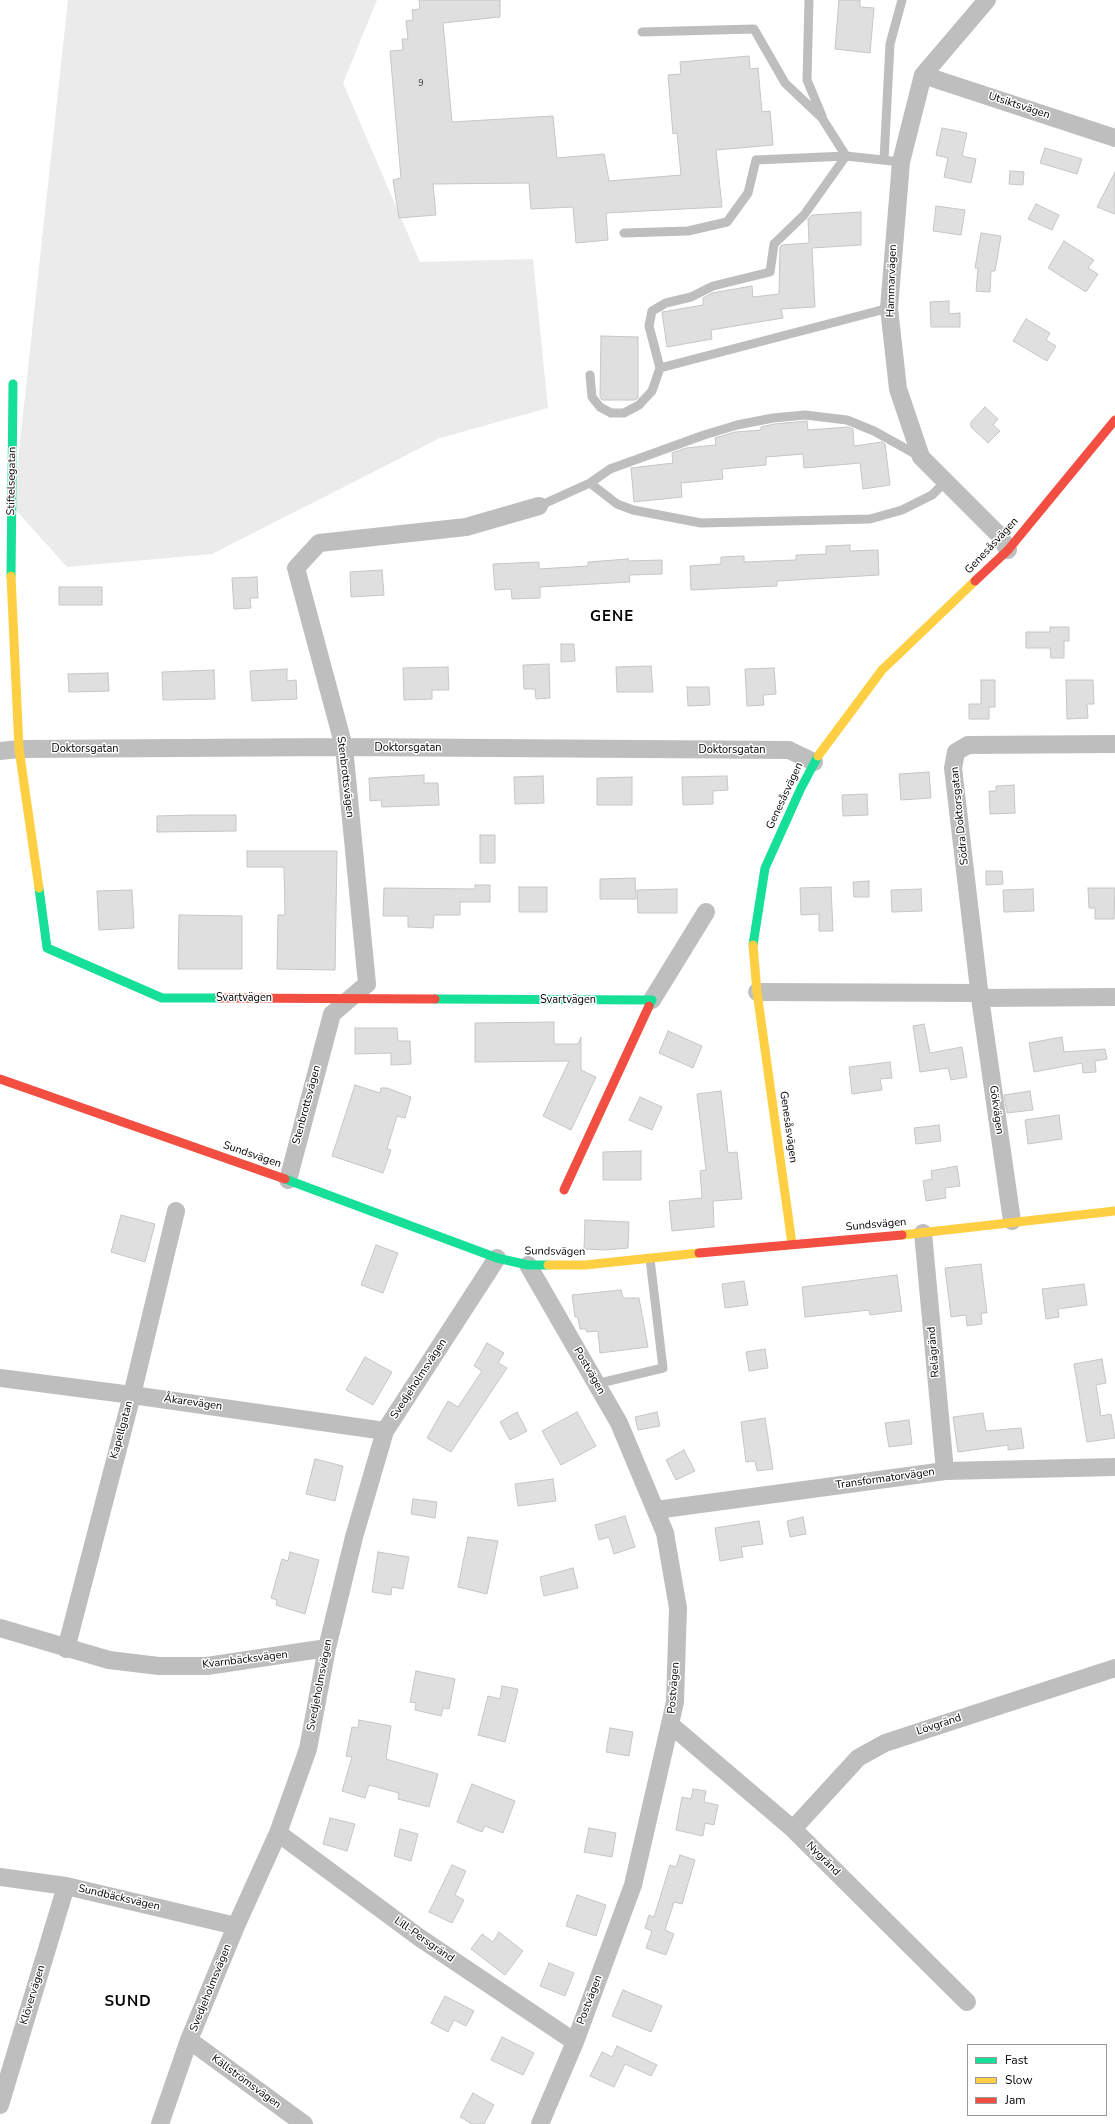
<!DOCTYPE html>
<html>
<head>
<meta charset="utf-8">
<style>
  body { margin:0 }
  #map { position:relative; width:1115px; height:2124px; overflow:hidden; background:#fff; font-family:"Nunito Sans",sans-serif }
  canvas { display:block }
  .legend { position:absolute; left:967px; top:2044px; width:140px; height:72px; box-sizing:border-box; background:#fff; border:1px solid #999; margin:0; padding:5px 7px; list-style:none; font-size:12px; color:#000 }
  .legend li { display:flex; align-items:center; gap:8px; height:20px }
  .legend b { width:20px; border:1px solid #999 }
</style>
</head>
<body>
<div id="map">
<canvas width="1115" height="2124"></canvas>
<ul class="legend">
<li><b style="height:5px;background:#16e098"></b>Fast</li>
<li><b style="height:5px;background:#ffcf43"></b>Slow</li>
<li><b style="height:5px;background:#f24e42"></b>Jam</li>
</ul>
</div>
<script>
const ctx = document.querySelector('canvas').getContext('2d');
ctx.lineJoin = 'round';
function fillPath(path, color) {
  ctx.fillStyle = color;
  ctx.fill(path, 'evenodd');
}
function toPath(rows) {
  const path = new Path2D();
  for (const r of rows) {
    path.moveTo(r[0], r[1]);
    for (let i = 2; i < r.length; i += 2) path.lineTo(r[i], r[i + 1]);
  }
  return path;
}
function stroke(path, color, width, dash) {
  ctx.strokeStyle = color;
  ctx.lineWidth = width;
  ctx.lineCap = dash ? 'butt' : 'round';
  ctx.setLineDash(dash || []);
  ctx.stroke(path);
}
function write(font, color, halo, rows, align = 'center') {
  ctx.font = font + ' "Nunito Sans",sans-serif';
  ctx.lineWidth = 3;
  ctx.setLineDash([]);
  ctx.textBaseline = 'middle';
  ctx.strokeStyle = halo;
  ctx.fillStyle = color;
  for (const [text, x, y, turn = 0] of rows) {
    ctx.save();
    ctx.translate(x, y);
    ctx.rotate((+turn || 0) * Math.PI / 180);
    ctx.textAlign = isNaN(turn) ? turn : align;
    if (halo) ctx.strokeText(text, 0, 0);
    ctx.fillText(text, 0, 0);
    ctx.restore();
  }
}
const green = toPath([
  [68,0,377,0,343,83,420,262,533,259,548,408,440,438,212,554,67,567,13,507]
]);
const building = toPath([
  [419,0,500,0,500,17,443,23,452,122,553,116,557,158,604,154,609,181,681,175,677,133,673,134,668,75,681,74,680,62,749,56,750,69,758,68,762,112,770,111,773,145,716,150,722,207,606,213,608,240,576,243,573,207,531,209,529,183,433,184,436,215,399,218,393,180,401,178,390,51,403,50,402,39,408,39,406,21,413,20,412,10,420,9,419,0],
  [839,0,860,0,860,7,874,8,870,53,835,49,839,0],
  [942,128,967,133,962,156,976,159,971,183,944,177,948,158,936,155,942,128],
  [1045,148,1082,159,1077,174,1040,163,1045,148],
  [1010,171,1024,172,1023,185,1009,184,1010,171],
  [1115,172,1115,214,1097,207,1115,172],
  [1036,204,1059,215,1052,230,1028,219,1036,204],
  [936,206,965,210,961,235,933,231,936,206],
  [861,212,861,245,812,248,815,307,781,309,783,318,711,330,712,339,667,347,662,312,703,305,703,298,712,293,752,286,753,297,779,294,780,247,782,245,809,243,808,219,812,215,861,212],
  [981,233,1001,236,995,271,991,271,990,292,976,291,978,268,975,268,981,233],
  [1064,241,1094,260,1088,268,1098,274,1086,292,1048,268,1064,241],
  [949,301,949,314,960,313,960,327,931,327,930,302,949,301],
  [1026,319,1050,333,1046,340,1056,346,1047,361,1013,341,1026,319],
  [601,336,638,337,638,398,635,400,602,400,600,397,601,336],
  [985,407,998,419,993,425,1000,431,988,443,971,427,971,422,985,407],
  [807,421,808,430,848,427,853,429,854,446,882,442,885,444,890,485,863,489,860,463,804,468,803,454,766,457,766,465,722,469,723,479,681,483,682,497,634,502,631,468,673,463,672,453,686,448,716,445,715,438,735,432,761,430,761,427,774,424,807,421],
  [850,545,850,551,878,550,879,575,777,581,777,586,691,590,690,566,721,564,721,557,744,556,744,562,796,560,796,555,826,554,826,546,850,545],
  [628,559,628,561,662,560,662,574,629,575,630,582,540,587,540,598,512,599,511,589,495,590,493,564,539,562,539,569,588,566,588,562,628,559],
  [382,570,384,595,351,597,350,572,382,570],
  [257,577,258,598,250,598,251,608,234,609,232,578,257,577],
  [59,587,102,587,102,605,59,605,59,587],
  [1050,627,1069,627,1069,641,1064,641,1064,658,1051,658,1050,648,1026,648,1026,632,1050,632,1050,627],
  [561,644,574,644,575,661,561,662,561,644],
  [549,664,550,698,536,699,535,689,524,689,523,665,549,664],
  [651,666,653,692,617,692,616,667,651,666],
  [448,667,449,690,432,690,432,699,404,700,403,668,448,667],
  [774,668,776,694,763,695,764,705,747,706,745,669,774,668],
  [287,669,287,681,296,680,297,699,252,701,250,671,287,669],
  [214,670,215,699,163,700,162,672,214,670],
  [108,673,109,691,69,692,68,674,108,673],
  [981,680,995,680,995,707,989,707,989,719,969,719,969,704,981,704,981,680],
  [1066,680,1093,680,1094,704,1087,704,1088,718,1067,719,1066,680],
  [687,687,709,687,710,705,688,706,687,687],
  [929,772,931,798,901,800,899,774,929,772],
  [424,775,424,783,438,783,439,805,382,807,381,800,370,801,369,778,424,775],
  [543,776,544,803,515,804,514,777,543,776],
  [727,776,728,790,713,791,713,804,683,805,682,777,727,776],
  [632,777,632,805,597,805,597,778,632,777],
  [1014,785,1015,813,990,814,989,791,996,791,996,786,1014,785],
  [867,794,868,815,843,816,842,795,867,794],
  [192,815,236,815,236,831,157,832,157,816,192,815],
  [480,835,495,835,495,863,480,863,480,835],
  [247,851,337,851,335,970,277,969,278,915,285,915,284,867,247,867,247,851],
  [986,871,1002,871,1003,884,986,885,986,871],
  [635,878,636,899,600,899,600,879,635,878],
  [869,881,869,897,854,897,853,882,869,881],
  [475,885,490,885,490,902,460,902,460,915,434,915,433,928,408,927,408,916,383,916,384,888,475,889,475,885],
  [519,887,547,887,547,912,519,912,519,887],
  [831,887,833,931,819,931,819,914,801,915,800,888,831,887],
  [1088,888,1115,888,1114,919,1095,919,1095,908,1089,908,1088,888],
  [677,889,677,913,638,913,637,890,677,889],
  [921,889,922,911,892,912,891,890,921,889],
  [1033,889,1034,911,1004,912,1003,890,1033,889],
  [132,890,134,928,99,930,97,891,132,890],
  [179,915,242,916,242,969,178,969,179,915],
  [554,1022,554,1044,578,1044,581,1037,581,1070,596,1077,571,1130,543,1116,569,1061,475,1062,475,1023,554,1022],
  [924,1024,930,1053,962,1047,967,1077,951,1080,948,1068,920,1072,913,1026,924,1024],
  [355,1028,397,1028,398,1041,410,1041,411,1064,391,1065,391,1053,355,1054,355,1028],
  [668,1031,702,1046,693,1068,659,1053,668,1031],
  [1062,1037,1064,1052,1105,1049,1107,1059,1095,1061,1096,1072,1083,1073,1082,1063,1034,1072,1029,1043,1062,1037],
  [890,1062,892,1078,880,1079,882,1090,852,1094,849,1067,890,1062],
  [355,1085,380,1093,381,1088,387,1088,411,1097,405,1118,397,1116,387,1149,391,1150,383,1173,332,1156,355,1085],
  [721,1091,728,1153,737,1152,742,1199,713,1201,714,1227,672,1231,669,1201,702,1198,700,1171,706,1170,697,1094,721,1091],
  [1030,1091,1033,1110,1007,1113,1004,1095,1030,1091],
  [640,1097,662,1107,652,1130,629,1120,640,1097],
  [1059,1115,1062,1139,1028,1144,1025,1120,1059,1115],
  [939,1125,941,1141,916,1144,914,1128,939,1125],
  [641,1151,641,1180,603,1180,603,1152,641,1151],
  [957,1166,960,1186,945,1188,946,1198,926,1201,923,1181,932,1179,931,1171,957,1166],
  [121,1215,155,1224,145,1262,111,1252,121,1215],
  [585,1220,629,1222,628,1248,605,1250,584,1249,585,1220],
  [376,1245,398,1253,383,1293,361,1285,376,1245],
  [981,1264,987,1313,981,1313,982,1324,967,1326,966,1315,951,1317,945,1268,981,1264],
  [897,1275,902,1311,870,1315,869,1310,805,1317,802,1287,897,1275],
  [744,1281,748,1305,725,1308,722,1284,744,1281],
  [1084,1284,1087,1305,1058,1309,1059,1317,1046,1319,1042,1289,1084,1284],
  [621,1290,623,1298,639,1298,648,1347,600,1353,598,1331,587,1332,586,1329,580,1329,578,1317,575,1317,572,1295,621,1290],
  [487,1343,504,1353,498,1363,507,1368,451,1452,427,1438,448,1401,458,1407,482,1371,474,1366,487,1343],
  [765,1349,768,1368,749,1371,746,1352,765,1349],
  [365,1357,392,1372,373,1405,346,1390,365,1357],
  [1102,1359,1106,1383,1096,1385,1101,1416,1111,1414,1115,1438,1087,1442,1074,1364,1102,1359],
  [517,1412,527,1431,510,1440,500,1422,517,1412],
  [577,1412,596,1446,561,1465,542,1431,577,1412],
  [657,1412,660,1426,638,1430,635,1417,657,1412],
  [983,1413,986,1431,1021,1428,1024,1448,1008,1450,1008,1445,958,1452,953,1417,983,1413],
  [765,1418,773,1469,757,1471,755,1461,746,1462,741,1422,765,1418],
  [909,1420,912,1444,889,1447,885,1423,909,1420],
  [684,1450,695,1471,676,1480,666,1460,684,1450],
  [315,1459,343,1466,335,1501,306,1494,315,1459],
  [553,1479,556,1501,518,1506,515,1484,553,1479],
  [413,1499,437,1502,435,1518,411,1514,413,1499],
  [625,1516,635,1547,614,1554,609,1537,599,1540,595,1525,625,1516],
  [803,1517,806,1534,790,1537,787,1521,803,1517],
  [759,1521,763,1544,741,1547,743,1557,720,1561,715,1528,759,1521],
  [468,1537,498,1541,487,1594,458,1587,468,1537],
  [290,1552,319,1560,305,1614,276,1605,277,1600,271,1598,282,1559,288,1561,290,1552],
  [378,1552,409,1557,403,1589,392,1587,391,1595,372,1592,378,1552],
  [573,1568,578,1588,544,1596,540,1577,573,1568],
  [416,1671,455,1679,449,1709,443,1708,441,1716,415,1710,416,1703,410,1702,416,1671],
  [502,1686,518,1689,505,1742,478,1735,488,1696,500,1699,502,1686],
  [359,1720,391,1726,386,1759,438,1774,429,1807,398,1799,399,1793,369,1785,365,1798,342,1791,352,1757,346,1756,352,1727,358,1728,359,1720],
  [610,1728,633,1732,629,1756,606,1752,610,1728],
  [472,1784,515,1801,503,1833,485,1826,482,1832,457,1822,472,1784],
  [693,1789,706,1791,704,1802,718,1805,714,1825,705,1823,703,1836,676,1830,682,1797,691,1799,693,1789],
  [330,1818,355,1824,347,1851,323,1844,330,1818],
  [589,1828,616,1833,612,1857,584,1852,589,1828],
  [400,1829,418,1834,411,1861,394,1856,400,1829],
  [680,1855,695,1860,682,1904,674,1902,665,1930,674,1934,666,1955,646,1948,652,1931,645,1928,649,1915,654,1917,670,1865,676,1867,680,1855],
  [452,1865,466,1871,455,1895,464,1900,452,1923,429,1912,452,1865],
  [577,1895,606,1905,596,1936,566,1926,577,1895],
  [499,1932,523,1951,505,1975,471,1949,482,1934,493,1942,499,1932],
  [549,1963,574,1973,565,1996,540,1986,549,1963],
  [623,1990,662,2006,651,2032,612,2016,623,1990],
  [445,1996,474,2011,466,2026,454,2020,448,2032,431,2023,445,1996],
  [502,2037,534,2053,523,2075,491,2060,502,2037],
  [617,2046,657,2065,651,2076,625,2064,614,2087,590,2076,602,2052,612,2057,617,2046],
  [473,2093,494,2105,484,2124,472,2124,460,2117,473,2093]
]);
const lane = toPath([
  [809,0,807,80,822,116],
  [884,160,890,44,902,0],
  [624,233,688,231,727,222,748,193,756,160,846,156,901,162],
  [660,368,889,308],
  [590,375,592,397,600,407,611,413,624,413,639,405,652,391,660,368,649,326,652,311,666,303,691,297,713,286,770,272,774,244,804,215,846,156,822,118,785,83,754,29,642,32],
  [590,483,610,469,704,435,737,425,773,418,805,415,847,420,874,431,919,456],
  [539,506,590,483,617,504,633,510,701,523,870,519,902,510,932,495,945,482],
  [596,1384,663,1368,650,1259]
]);
const street = toPath([
  [987,0,923,75,901,162,889,308,898,389,921,457,1000,536,1008,550],
  [923,75,1115,138],
  [0,751,19,749,344,747,789,750,814,762],
  [757,992,980,993,980,998,1115,997],
  [652,1000,706,912],
  [288,1180,332,1014,367,984,344,747,296,568,319,543,466,527,539,506],
  [1012,1221,980,998,953,768,956,752,968,745,1115,744],
  [923,1233,945,1471],
  [528,1265,619,1423,665,1533,678,1608,675,1702,633,1885,575,2042,540,2124],
  [0,1378,132,1395,385,1431],
  [656,1510,945,1471,1115,1467],
  [0,1628,109,1660,159,1666,207,1666,327,1648],
  [66,1649,132,1395,176,1211],
  [671,1725,793,1829,967,2002],
  [793,1829,858,1758,885,1743,1115,1668],
  [278,1833,420,1938,575,2042],
  [0,1877,66,1886,236,1926],
  [189,2040,304,2124],
  [0,2105,66,1886],
  [160,2124,189,2040,236,1926,278,1833,308,1749,327,1648,354,1537,385,1431,497,1258]
]);
const fast = toPath([
  [11,576,13,384],
  [39,888,47,948,162,998,220,998],
  [753,945,765,868,801,788,818,756],
  [435,999,652,1000,649,1006],
  [285,1179,497,1258,528,1265,548,1265]
]);
const slow = toPath([
  [11,576,19,749,39,888],
  [818,756,882,670,975,581],
  [753,945,757,992,792,1244],
  [902,1235,1115,1211],
  [548,1265,585,1265,699,1253]
]);
const jam = toPath([
  [975,581,1008,550,1115,420],
  [220,998,435,999],
  [0,1079,285,1179],
  [564,1190,649,1006],
  [699,1253,902,1235]
]);
const numberNames = [
  ["9",421,84]
];
const streetNames = [
  ["Utsiktsvägen",1019,106,18],
  ["Hammarvägen",892,281,-88],
  ["Stiftelsegatan",12,481,-89],
  ["Genesåsvägen",992,546,-47],
  ["Doktorsgatan",408,748],
  ["Doktorsgatan",85,749],
  ["Doktorsgatan",732,750],
  ["Stenbrottsvägen",345,777,83],
  ["Genesåsvägen",785,796,-65],
  ["Södra Doktorsgatan",960,816,-96],
  ["Svartvägen",244,998],
  ["Svartvägen",568,1000],
  ["Stenbrottsvägen",307,1105,-75],
  ["Gökvägen",996,1110,82],
  ["Genesåsvägen",788,1127,82],
  ["Sundsvägen",252,1155,19],
  ["Sundsvägen",876,1225,-5],
  ["Sundsvägen",555,1252,1],
  ["Relägränd",934,1352,-95],
  ["Postvägen",589,1371,60],
  ["Svedjeholmsvägen",419,1379,-57],
  ["Åkarevägen",193,1403,8],
  ["Kapellgatan",122,1430,-75],
  ["Transformatorvägen",885,1479,-8],
  ["Kvarnbäcksvägen",245,1660,-7],
  ["Svedjeholmsvägen",320,1685,-79],
  ["Postvägen",674,1688,-85],
  ["Lövgränd",939,1725,-18],
  ["Nygränd",823,1859,45],
  ["Sundbäcksvägen",119,1898,13],
  ["Lill-Persgränd",424,1940,35],
  ["Svedjeholmsvägen",211,1988,-68],
  ["Klövervägen",33,1995,-73],
  ["Postvägen",590,2000,-69],
  ["Källströmsvägen",246,2082,36]
];
const districtNames = [
  ["GENE",612,617],
  ["SUND",128,2002]
];
fillPath(green, '#ebebeb');
fillPath(building, '#dfdfdf');
stroke(building, '#c6c6c6', 1);
stroke(lane, '#bebebe', 9);
stroke(street, '#bebebe', 18);
stroke(fast, '#16e098', 9);
stroke(slow, '#ffcf43', 9);
stroke(jam, '#f24e42', 9);
write('9px', '#383838', null, numberNames);
write('11px', '#000', '#fff', streetNames);
ctx.letterSpacing = '1px';
write('bold 15px', '#000', '#fff', districtNames);
ctx.letterSpacing = '0px';
</script>
</body>
</html>
